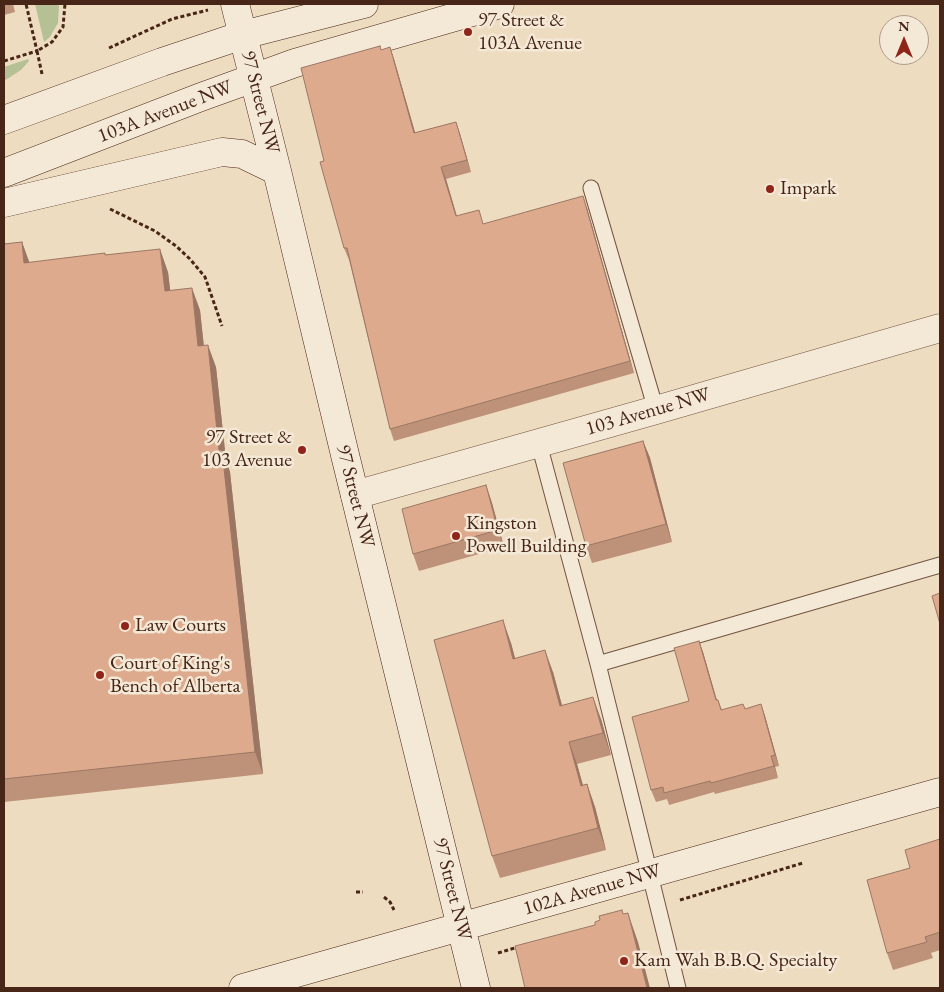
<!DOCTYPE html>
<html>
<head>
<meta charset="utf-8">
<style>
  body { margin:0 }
  #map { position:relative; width:944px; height:992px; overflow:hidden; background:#eedcc0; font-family:"EB Garamond",serif }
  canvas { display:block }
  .frame { position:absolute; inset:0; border:5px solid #482617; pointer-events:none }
  .north { position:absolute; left:879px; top:15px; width:50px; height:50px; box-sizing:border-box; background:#f4e8d6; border:1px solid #af9a8a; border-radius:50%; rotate:0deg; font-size:14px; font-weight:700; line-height:20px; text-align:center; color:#482617 }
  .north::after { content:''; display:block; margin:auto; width:18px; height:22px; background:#8f2418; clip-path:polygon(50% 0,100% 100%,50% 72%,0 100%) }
</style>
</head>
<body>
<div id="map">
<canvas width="944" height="992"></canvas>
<div class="frame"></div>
<div class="north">N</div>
</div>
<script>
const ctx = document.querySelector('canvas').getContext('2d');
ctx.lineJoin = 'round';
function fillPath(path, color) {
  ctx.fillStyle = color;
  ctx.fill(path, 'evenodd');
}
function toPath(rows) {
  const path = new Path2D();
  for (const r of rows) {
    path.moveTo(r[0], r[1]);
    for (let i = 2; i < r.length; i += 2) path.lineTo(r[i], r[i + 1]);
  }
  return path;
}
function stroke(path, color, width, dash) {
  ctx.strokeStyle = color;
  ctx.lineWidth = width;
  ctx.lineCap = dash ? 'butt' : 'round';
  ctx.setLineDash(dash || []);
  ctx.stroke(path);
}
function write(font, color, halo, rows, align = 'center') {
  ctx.font = font + ' "EB Garamond",serif';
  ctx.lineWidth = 5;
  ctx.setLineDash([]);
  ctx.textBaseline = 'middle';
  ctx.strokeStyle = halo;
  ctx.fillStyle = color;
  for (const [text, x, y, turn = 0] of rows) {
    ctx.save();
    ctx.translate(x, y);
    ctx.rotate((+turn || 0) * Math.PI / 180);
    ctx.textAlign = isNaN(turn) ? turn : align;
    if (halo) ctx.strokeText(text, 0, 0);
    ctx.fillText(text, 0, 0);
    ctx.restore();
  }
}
const green = toPath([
  [35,4,58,4,59,7,58,23,50,37,44,42],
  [28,59,29,61,21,70,4,81,4,67]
]);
const path = toPath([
  [109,48,172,19,208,10],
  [4,61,37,51,26,4],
  [42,74,37,51,52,42,63,27,65,4],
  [110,209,155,231,176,246,190,259,205,277,222,326],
  [356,892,363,892],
  [384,897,390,902,394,910],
  [680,900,803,863],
  [498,953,518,947]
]);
const lane = toPath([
  [591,188,656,410],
  [539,444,598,664,678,988],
  [598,664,940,565]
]);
const street = toPath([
  [355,495,656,410,940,328]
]);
const secondary = toPath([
  [235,4,277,171,346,459,476,988],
  [4,120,162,62,243,35,364,4],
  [4,173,201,97,295,63,500,4],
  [4,203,222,152,242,154,277,171],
  [243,988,940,792]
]);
const wall = toPath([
  [4,4,13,4,15,12,4,15],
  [381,50,394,59,415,133,456,122,460,134,471,172,446,179,457,216,484,224,587,208,634,373,394,441,390,429,349,260,344,248,324,161],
  [22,242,29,263,106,255,168,272,170,290,200,310,204,346,216,367,226,460,230,472,263,774,4,802,4,244],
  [643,441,650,458,672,542,592,563,586,546],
  [486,485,492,503,504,547,419,571,413,554],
  [699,641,703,652,717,700,718,700,722,710,745,709,761,704,765,716,779,766,775,767,778,778,715,794,714,792,669,805,667,799,656,802,651,790,689,701],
  [511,643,515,658,553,672,562,705,601,719,611,755,577,764,583,785,587,784,595,807,606,850,500,878,492,856],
  [940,839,940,950,931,953,933,958,893,970,887,953,910,868]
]);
const shadedWall = toPath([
  [390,47,394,59,419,146,414,133],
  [456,122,460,134,471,172,467,160],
  [441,167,446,179,460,228,456,216],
  [583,196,587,208,634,373,630,361],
  [22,242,30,264,24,263],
  [160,249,168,272,173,313,165,291],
  [192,288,200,310,206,368,198,346],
  [208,345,216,367,226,460,230,472,263,774,255,752,219,450],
  [643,441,650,458,672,542,666,524],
  [486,485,492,503,504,547,498,530],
  [503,620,511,643,521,681,513,659],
  [699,641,703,652,720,712,716,700],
  [545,650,553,672,568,728,560,706],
  [593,697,601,719,611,755,603,733],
  [761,704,765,716,779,766,775,755],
  [569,742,577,764,589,808,581,786],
  [771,756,775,767,778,778,774,766],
  [587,784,595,807,606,850,598,828],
  [628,913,638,942,650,988,647,988]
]);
const building = toPath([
  [380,46,381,50,390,47,414,133,456,122,467,160,441,167,456,216,479,210,483,224,583,196,630,361,390,429,347,248,344,248,320,162,324,161,301,68,380,46],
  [22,242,24,263,105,253,105,255,160,249,165,291,192,288,198,346,208,345,219,450,222,450,255,752,4,779,4,244,22,242],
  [643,441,666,524,586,546,563,463,643,441],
  [486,485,498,530,413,554,402,509,486,485],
  [940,593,940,624,932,596,940,593],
  [503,620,513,659,545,650,560,706,593,697,603,733,569,742,581,786,587,784,598,828,492,856,434,640,503,620],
  [699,641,716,700,718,700,721,710,743,704,745,709,761,704,775,755,771,756,774,766,711,783,710,781,664,793,663,787,651,790,632,717,689,701,674,648,699,641],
  [940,839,940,932,925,937,927,942,887,953,867,880,910,868,905,850,940,839],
  [622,910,623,914,628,913,647,988,525,988,515,946,595,925,595,922,600,920,599,916,622,910]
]);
const markers = [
  [468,32,5,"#8f2418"],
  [770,189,5,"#8f2418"],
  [302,450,5,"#8f2418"],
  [456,536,5,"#8f2418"],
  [125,626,5,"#8f2418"],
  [100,675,5,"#8f2418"],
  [624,961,5,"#8f2418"]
];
const poiNames = [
  ["97 Street &",478,21],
  ["103A Avenue",478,44],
  ["Impark",780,189],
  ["97 Street &",292,438,"right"],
  ["103 Avenue",292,461,"right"],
  ["Kingston",466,524],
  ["Powell Building",466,547],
  ["Law Courts",135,626],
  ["Court of King's",110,664],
  ["Bench of Alberta",110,687],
  ["Kam Wah B.B.Q. Specialty",634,961]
];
const streetNames = [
  ["97 Street NW",260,102,76],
  ["103A Avenue NW",165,112,-21],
  ["103 Avenue NW",648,412,-16],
  ["97 Street NW",355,496,76],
  ["97 Street NW",452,889,76],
  ["102A Avenue NW",592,890,-16]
];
fillPath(green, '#b5c195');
stroke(lane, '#725441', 17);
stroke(street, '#725441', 29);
stroke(secondary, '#482617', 29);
stroke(path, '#482617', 3, [4, 2.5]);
stroke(lane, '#f4e8d6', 15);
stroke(street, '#f4e8d6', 28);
stroke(secondary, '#f4e8d6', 28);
fillPath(wall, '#be9279');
fillPath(shadedWall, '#9b7763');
fillPath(building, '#ddaa8d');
stroke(building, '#9b7763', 1);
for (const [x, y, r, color] of markers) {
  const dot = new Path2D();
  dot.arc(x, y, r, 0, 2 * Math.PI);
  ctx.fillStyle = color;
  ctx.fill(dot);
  stroke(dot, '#f4e8d6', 2);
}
write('20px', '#482617', '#f4e8d6', poiNames, 'left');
write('20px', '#482617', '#f4e8d6', streetNames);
</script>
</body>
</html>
